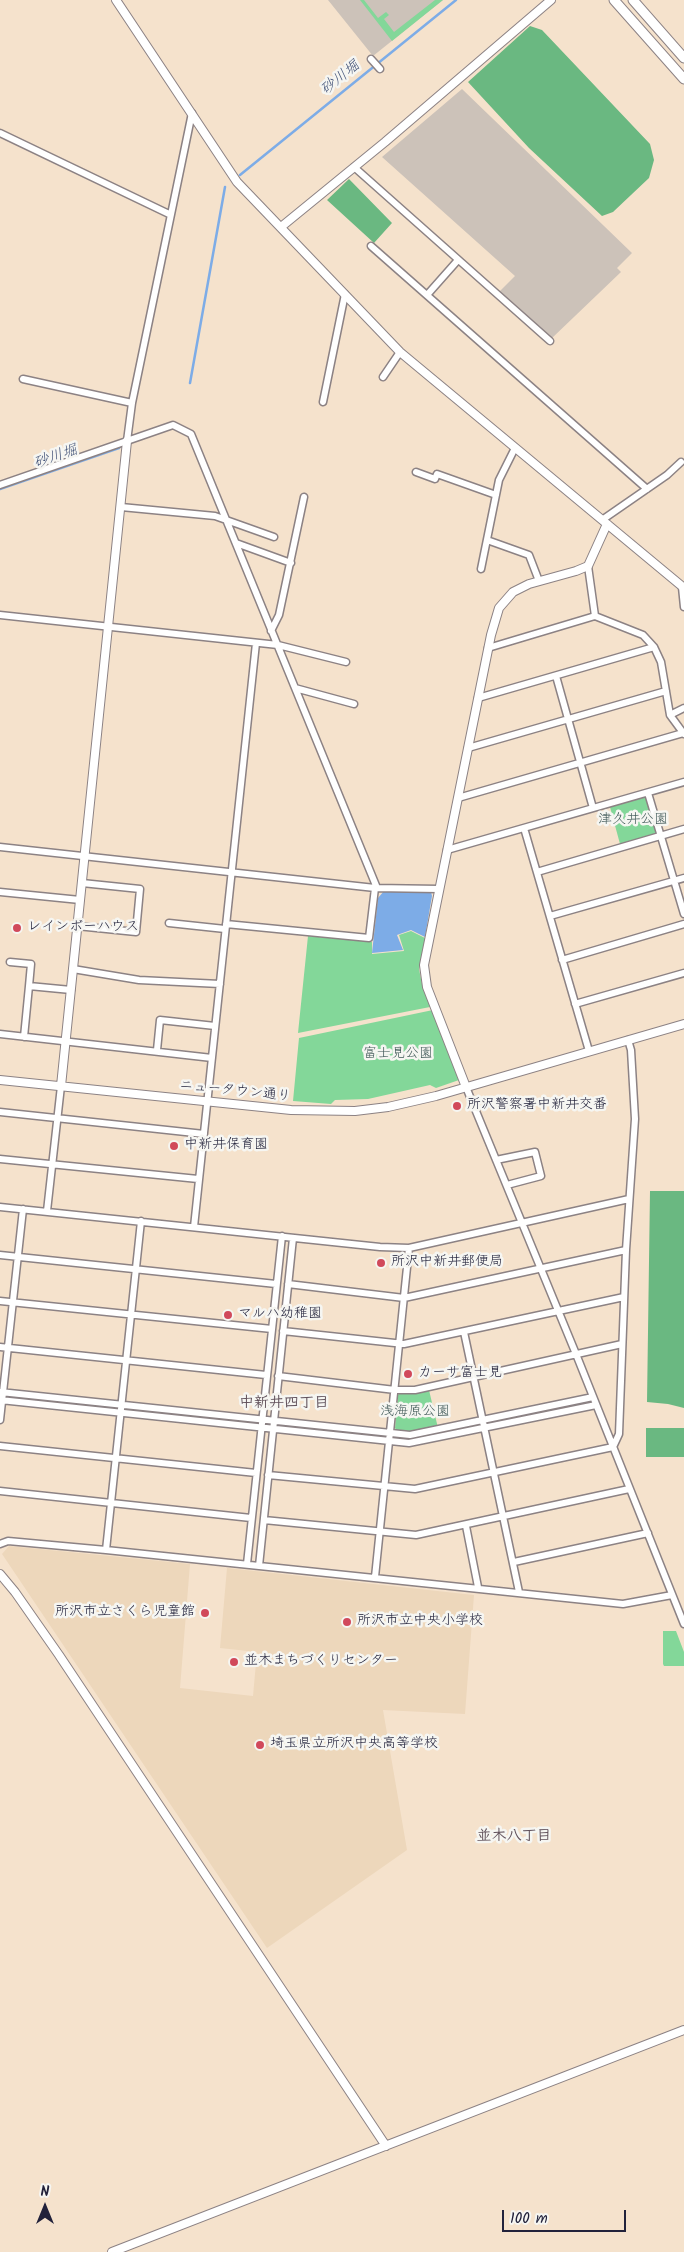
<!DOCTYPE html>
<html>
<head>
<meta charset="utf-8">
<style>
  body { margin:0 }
  #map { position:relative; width:684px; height:2252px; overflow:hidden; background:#f5e2cc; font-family:Kalam,sans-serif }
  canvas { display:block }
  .north { position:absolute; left:20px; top:2182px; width:50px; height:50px; -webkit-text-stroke:4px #f6f6f2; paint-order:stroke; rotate:0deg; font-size:14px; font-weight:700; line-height:20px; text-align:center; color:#22223b }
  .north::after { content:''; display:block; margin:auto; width:18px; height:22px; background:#22223b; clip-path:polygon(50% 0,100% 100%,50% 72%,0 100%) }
  .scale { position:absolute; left:502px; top:2210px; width:124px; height:22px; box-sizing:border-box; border:2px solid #22223b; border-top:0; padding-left:6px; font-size:15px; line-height:18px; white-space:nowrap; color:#22223b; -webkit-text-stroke:4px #f6f6f2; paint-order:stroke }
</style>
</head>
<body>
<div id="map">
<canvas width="684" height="2252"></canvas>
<div class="north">N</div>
<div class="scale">100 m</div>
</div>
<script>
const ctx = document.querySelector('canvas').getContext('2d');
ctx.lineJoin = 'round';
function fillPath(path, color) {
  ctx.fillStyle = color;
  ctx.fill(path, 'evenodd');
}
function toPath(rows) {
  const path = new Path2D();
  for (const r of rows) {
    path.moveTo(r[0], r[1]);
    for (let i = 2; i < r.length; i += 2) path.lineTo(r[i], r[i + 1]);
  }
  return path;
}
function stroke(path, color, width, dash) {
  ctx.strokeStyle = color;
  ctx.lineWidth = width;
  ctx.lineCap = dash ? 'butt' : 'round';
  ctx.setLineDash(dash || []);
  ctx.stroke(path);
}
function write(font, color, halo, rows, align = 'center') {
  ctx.font = font + ' Kalam,"Klee One",sans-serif';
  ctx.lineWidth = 5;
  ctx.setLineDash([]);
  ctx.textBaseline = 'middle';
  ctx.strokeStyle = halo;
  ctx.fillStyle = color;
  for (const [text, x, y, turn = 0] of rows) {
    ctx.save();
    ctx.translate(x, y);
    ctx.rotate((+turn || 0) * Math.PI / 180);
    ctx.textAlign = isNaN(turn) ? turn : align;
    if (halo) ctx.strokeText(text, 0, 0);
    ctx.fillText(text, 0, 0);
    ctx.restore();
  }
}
const built = toPath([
  [9,1546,190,1564,180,1688,253,1696,257,1652,220,1648,227,1568,474,1595,465,1714,383,1710,407,1850,267,1948,2,1554]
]);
const industrial = toPath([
  [328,0,443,0,373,56],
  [462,89,632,253,617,268,621,272,551,339,499,292,515,276,382,157]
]);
const green = toPath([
  [360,0,364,0,378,18,386,12,389,15,384,19,394,32,435,0,443,0,392,41],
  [646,797,657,834,620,844,610,807],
  [411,931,425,938,419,969,422,984,430,1007,298,1033,308,936,372,942,372,954,404,951,399,935],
  [433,1010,459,1080,436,1088,430,1085,368,1099,335,1100,331,1104,293,1101,299,1038],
  [429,1390,438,1428,412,1432,397,1431,395,1428,398,1395,400,1393],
  [663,1631,676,1631,684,1652,684,1666,664,1666,663,1664]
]);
const forest = toPath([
  [530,26,542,30,650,144,654,160,649,178,613,212,602,216,529,148,468,82],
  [349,179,392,223,374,243,327,200],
  [650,1191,684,1191,684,1408,668,1404,647,1402],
  [646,1428,684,1428,684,1457,646,1457]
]);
const water = toPath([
  [384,891,431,892,432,896,425,937,411,930,397,935,403,950,372,953,378,898]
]);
const stream = toPath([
  [240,175,456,0],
  [190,383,225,187],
  [0,489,119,448]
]);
const minor = toPath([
  [371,59,380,69],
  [0,133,169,214],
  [354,167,550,341],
  [371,246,647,489],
  [427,295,458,260],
  [383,377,400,352],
  [23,379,132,403],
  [323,402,345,294],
  [127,441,132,403,192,113],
  [416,472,435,479,437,474,496,495],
  [0,485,173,425,191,434,377,888],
  [121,507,215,516,274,537],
  [602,520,667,475,681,462],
  [487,540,529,555,539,581],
  [236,543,291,563],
  [588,566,595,616,643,635,654,647,661,662,670,715,684,734],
  [481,569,499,480,515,448],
  [682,587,684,607],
  [0,615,278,645,346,662],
  [271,631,279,615,304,497],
  [488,648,595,616],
  [556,676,593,808],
  [295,688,354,704],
  [478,698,654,647],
  [670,715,684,708],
  [468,748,666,691],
  [648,793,684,914],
  [458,798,683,733],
  [524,828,589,1051],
  [0,847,375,888,439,889],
  [447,850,684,782],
  [537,872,684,829],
  [0,892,80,900],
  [550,916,684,878],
  [169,923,225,929],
  [226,924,369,938,375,888],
  [77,926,136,932,140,889,82,883],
  [562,960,684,924],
  [10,962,31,964,29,986,71,990],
  [73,969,139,980,220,984],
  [575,1004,684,973],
  [0,1034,212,1058],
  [24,1037,29,986],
  [157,1050,160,1020,215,1026],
  [466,1087,576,1354,684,1624],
  [0,1112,204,1134],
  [0,1159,198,1179],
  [496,1160,535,1152,541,1176,507,1185],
  [0,1207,380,1247,409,1248,629,1199],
  [47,1211,61,1086],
  [194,1227,256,643],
  [0,1255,276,1284],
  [288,1284,404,1298,626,1250],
  [0,1301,272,1329],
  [283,1331,404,1344,624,1297],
  [464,1332,519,1592],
  [0,1347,266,1375],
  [278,1376,395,1390,415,1390,622,1344],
  [0,1392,410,1435,593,1397],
  [0,1400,409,1443,596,1405],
  [0,1420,23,1209],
  [0,1446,256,1473],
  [268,1475,415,1489,613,1447,619,1434,626,1250,635,1119,631,1050,628,1040],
  [0,1491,251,1518],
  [264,1520,416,1535,629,1489],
  [466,1526,478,1587],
  [0,1544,8,1541,106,1550,623,1604,672,1595],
  [106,1550,141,1221],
  [514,1562,648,1533],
  [247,1564,282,1236],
  [259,1566,293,1238],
  [375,1577,409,1248]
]);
const tertiary = toPath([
  [116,0,237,182,400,352,684,588],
  [281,227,385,142,551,0],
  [0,1080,291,1110,355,1111,388,1107,436,1096,684,1024],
  [61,1086,127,441],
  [466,1087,427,987,424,965,491,635,499,608,513,592,529,584,576,571,588,566,607,524],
  [0,1574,15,1592,59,1655,386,2146],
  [112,2252,684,2030]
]);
const secondary = toPath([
  [614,0,684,79],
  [633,0,684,58]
]);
const markers = [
  [17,928,5,"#d1495b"],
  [457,1106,5,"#d1495b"],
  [174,1146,5,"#d1495b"],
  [381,1263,5,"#d1495b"],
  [228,1315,5,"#d1495b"],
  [408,1374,5,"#d1495b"],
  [205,1613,5,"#d1495b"],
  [347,1622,5,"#d1495b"],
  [234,1662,5,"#d1495b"],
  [260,1745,5,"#d1495b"]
];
const parkNames = [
  ["津久井公園",633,821],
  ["富士見公園",398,1055],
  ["浅海原公園",415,1413]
];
const poiNames = [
  ["レインボーハウス",27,928],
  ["所沢警察署中新井交番",467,1106],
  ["中新井保育園",184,1146],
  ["所沢中新井郵便局",391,1263],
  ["マルハ幼稚園",238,1315],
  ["カーサ富士見",418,1374],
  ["所沢市立さくら児童館",195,1613,"right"],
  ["所沢市立中央小学校",357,1622],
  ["並木まちづくりセンター",244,1662],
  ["埼玉県立所沢中央高等学校",270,1745]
];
const streetNames = [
  ["ニュータウン通り",235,1092,6]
];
const waterNames = [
  ["砂川堀",341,79,-39],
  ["砂川堀",56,458,-19]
];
const neighbourhoodNames = [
  ["中新井四丁目",284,1404],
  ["並木八丁目",514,1837]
];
fillPath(built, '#edd7bb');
fillPath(industrial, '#ccc2b9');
fillPath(green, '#83d799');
fillPath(forest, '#6ab881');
fillPath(water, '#7dace7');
stroke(stream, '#7dace7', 2.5);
stroke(minor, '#8c8284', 9);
stroke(tertiary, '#8c8284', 10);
stroke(secondary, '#8c8284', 11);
stroke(minor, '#fff', 6);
stroke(tertiary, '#fff', 8);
stroke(secondary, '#fff', 9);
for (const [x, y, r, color] of markers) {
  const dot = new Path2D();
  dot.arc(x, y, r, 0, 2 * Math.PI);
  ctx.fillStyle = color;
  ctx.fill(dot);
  stroke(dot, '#f6f6f2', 2);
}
write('14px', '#3f5857', '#f6f6f2', parkNames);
write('14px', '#22223b', '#f6f6f2', poiNames, 'left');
write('14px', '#22223b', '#f6f6f2', streetNames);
write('italic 15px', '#425277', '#f6f6f2', waterNames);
write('bold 15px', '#61515b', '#f6f6f2', neighbourhoodNames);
</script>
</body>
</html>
